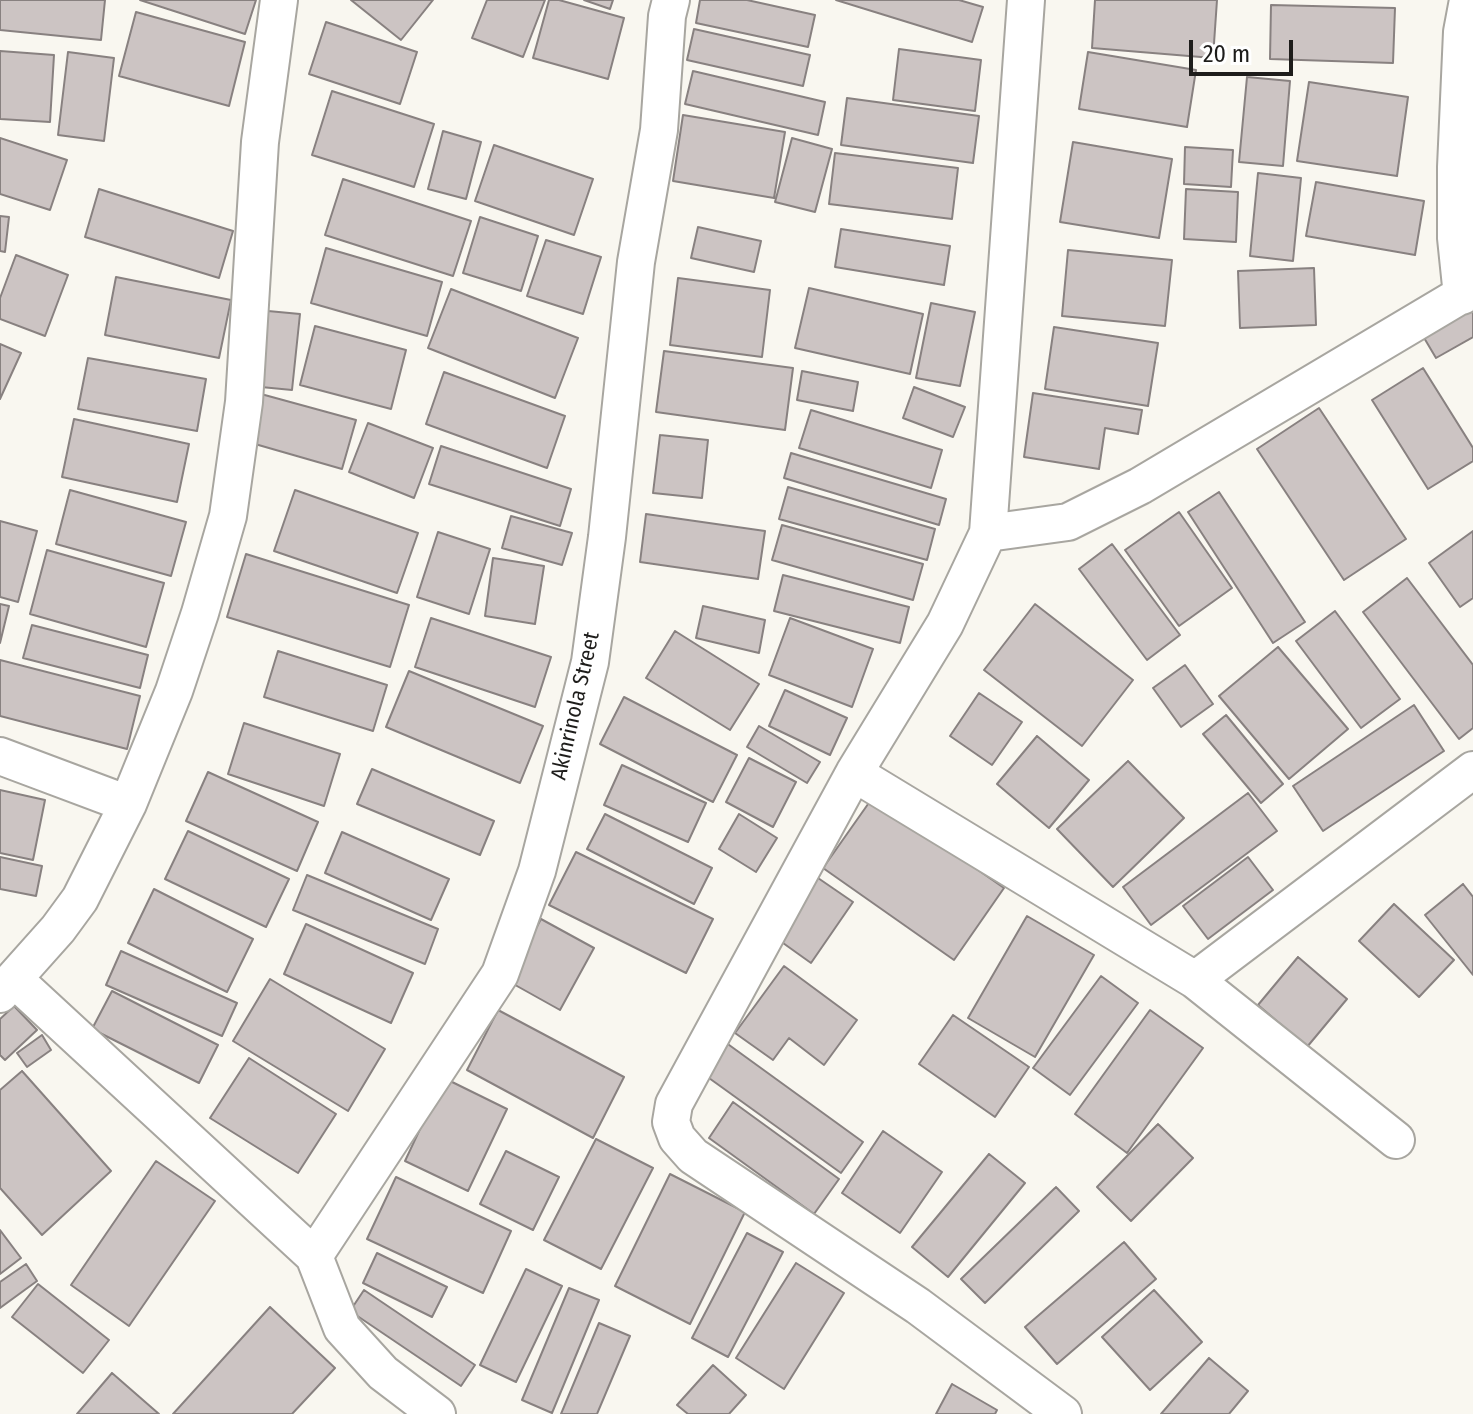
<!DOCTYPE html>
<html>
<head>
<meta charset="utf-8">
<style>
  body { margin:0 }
  #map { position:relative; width:1473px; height:1414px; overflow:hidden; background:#f9f7f0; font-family:"Fira Sans Condensed",sans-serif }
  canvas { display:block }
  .scale { position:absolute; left:1189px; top:40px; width:104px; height:36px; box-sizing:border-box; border:4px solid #1e1d1b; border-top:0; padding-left:10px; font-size:24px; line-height:28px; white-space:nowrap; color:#1e1d1b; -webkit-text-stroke:6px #fff; paint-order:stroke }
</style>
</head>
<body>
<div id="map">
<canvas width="1473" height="1414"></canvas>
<div class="scale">20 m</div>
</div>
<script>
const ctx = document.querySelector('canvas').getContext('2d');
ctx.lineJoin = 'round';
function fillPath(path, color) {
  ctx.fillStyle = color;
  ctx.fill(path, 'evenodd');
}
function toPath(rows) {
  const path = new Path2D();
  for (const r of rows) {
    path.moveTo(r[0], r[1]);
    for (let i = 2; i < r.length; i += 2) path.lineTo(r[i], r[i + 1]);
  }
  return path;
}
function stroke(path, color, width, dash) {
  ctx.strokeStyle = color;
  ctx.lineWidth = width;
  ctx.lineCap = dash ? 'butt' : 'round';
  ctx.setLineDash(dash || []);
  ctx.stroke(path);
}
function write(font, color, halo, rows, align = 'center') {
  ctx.font = font + ' "Fira Sans Condensed",sans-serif';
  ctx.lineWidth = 8;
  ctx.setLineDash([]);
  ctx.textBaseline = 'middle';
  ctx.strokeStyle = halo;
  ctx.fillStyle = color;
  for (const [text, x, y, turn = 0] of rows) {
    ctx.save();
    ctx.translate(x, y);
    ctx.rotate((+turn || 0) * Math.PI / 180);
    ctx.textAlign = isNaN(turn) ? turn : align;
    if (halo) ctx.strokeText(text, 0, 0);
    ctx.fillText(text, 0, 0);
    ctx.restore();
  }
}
const building = toPath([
  [0,0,105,0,101,40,0,30,0,0],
  [140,0,256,0,245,34,140,0],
  [351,0,433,0,401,40,351,0],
  [487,0,545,0,523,57,472,38,487,0],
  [549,0,559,0,624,18,608,79,533,58,549,0],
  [584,0,613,0,610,9,584,0],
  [700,0,747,0,815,15,808,47,696,23,700,0],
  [836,0,959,0,983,7,972,42,836,0],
  [1095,0,1217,0,1213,58,1092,48,1095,0],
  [1271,5,1395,8,1393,63,1270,59,1271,5],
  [136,12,245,42,229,106,119,76,136,12],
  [326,22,417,52,400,104,309,74,326,22],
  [694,29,810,55,803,86,687,60,694,29],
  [899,49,981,60,975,111,893,100,899,49],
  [0,51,54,55,50,122,0,119,0,51],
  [68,52,114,58,104,141,58,135,68,52],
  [1088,52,1196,70,1187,127,1079,109,1088,52],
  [693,71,825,102,818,135,685,104,693,71],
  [1247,77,1290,81,1283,166,1239,162,1247,77],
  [1309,82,1408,97,1397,176,1297,161,1309,82],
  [332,91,434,124,414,187,312,155,332,91],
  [847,98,979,116,973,163,841,145,847,98],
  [683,115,785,132,774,198,673,181,683,115],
  [443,131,481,142,466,199,428,189,443,131],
  [0,138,67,160,50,210,0,194,0,138],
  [792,138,832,149,815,212,775,202,792,138],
  [1073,142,1172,159,1159,238,1060,222,1073,142],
  [494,145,593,179,574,235,475,201,494,145],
  [1185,147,1233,150,1231,187,1184,184,1185,147],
  [835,153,958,168,952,219,829,204,835,153],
  [1258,173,1301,178,1293,261,1250,256,1258,173],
  [343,179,471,221,453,276,325,235,343,179],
  [1316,182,1424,201,1415,255,1306,236,1316,182],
  [99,189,233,231,219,278,85,237,99,189],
  [1186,189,1238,192,1236,242,1184,239,1186,189],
  [0,216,9,217,5,252,0,251,0,216],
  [480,217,538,236,521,291,463,273,480,217],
  [698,227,761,241,754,272,691,258,698,227],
  [841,229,950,246,944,285,835,267,841,229],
  [546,240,601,257,583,314,527,296,546,240],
  [326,248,442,282,427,336,311,303,326,248],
  [1068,250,1172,260,1165,326,1062,316,1068,250],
  [16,255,68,275,45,336,0,319,0,298,16,255],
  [1314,268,1316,325,1240,328,1238,271,1314,268],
  [116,277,231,300,219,358,105,335,116,277],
  [678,278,770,290,762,357,670,345,678,278],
  [809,288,923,314,910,374,795,348,809,288],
  [451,289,578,338,555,398,428,348,451,289],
  [1473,300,1473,337,1436,358,1420,331,1473,300],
  [931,303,975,312,960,386,916,378,931,303],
  [268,311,300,314,292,390,261,387,268,311],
  [315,326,406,350,391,409,300,385,315,326],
  [1054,327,1158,343,1148,406,1045,389,1054,327],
  [0,344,21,353,0,399,0,344],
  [664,351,793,368,785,430,656,412,664,351],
  [88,358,206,379,197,431,78,409,88,358],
  [1423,368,1473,448,1473,461,1428,489,1372,400,1423,368],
  [802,371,858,382,853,411,797,400,802,371],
  [444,372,565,416,547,468,426,424,444,372],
  [914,387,965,407,953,437,903,418,914,387],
  [1033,393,1142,410,1138,434,1105,428,1099,469,1024,457,1033,393],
  [261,394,356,420,342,469,248,442,261,394],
  [1319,408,1406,539,1344,580,1257,449,1319,408],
  [811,410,942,450,931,488,799,448,811,410],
  [74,419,189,444,177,502,62,477,74,419],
  [368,423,433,448,414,498,349,472,368,423],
  [660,435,708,440,702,498,653,493,660,435],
  [441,446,571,489,560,526,429,484,441,446],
  [791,453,946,499,939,525,784,478,791,453],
  [788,487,935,529,927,560,779,519,788,487],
  [70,490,186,522,171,576,56,544,70,490],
  [295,490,418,533,397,593,274,551,295,490],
  [1219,492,1305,622,1273,643,1188,512,1219,492],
  [1179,512,1232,588,1179,626,1125,550,1179,512],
  [646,514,765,531,758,579,640,562,646,514],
  [511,516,572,533,562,565,502,548,511,516],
  [0,521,37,531,18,602,0,597,0,521],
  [782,525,923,564,913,600,772,560,782,525],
  [1473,531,1473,598,1460,607,1429,563,1473,531],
  [438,532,490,549,469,614,417,597,438,532],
  [1112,544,1180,635,1147,660,1079,569,1112,544],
  [47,550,164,583,146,647,30,614,47,550],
  [246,554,409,605,390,667,227,617,246,554],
  [493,558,544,566,535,624,485,616,493,558],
  [783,575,909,607,900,643,774,611,783,575],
  [1407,578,1473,665,1473,728,1459,739,1363,612,1407,578],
  [0,604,9,606,0,643,0,604],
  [1035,604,1133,680,1082,746,984,670,1035,604],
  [703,606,765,620,759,653,696,638,703,606],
  [1335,611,1400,699,1361,728,1296,641,1335,611],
  [431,618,551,657,535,707,415,667,431,618],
  [790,618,873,649,852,707,769,675,790,618],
  [32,625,148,655,140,688,23,658,32,625],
  [675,631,759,684,730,730,646,678,675,631],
  [1278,647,1348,729,1289,779,1219,696,1278,647],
  [278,651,387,685,373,731,264,697,278,651],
  [0,660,140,696,127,749,0,716,0,660],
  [1185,665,1213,704,1181,727,1153,688,1185,665],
  [409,671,543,726,520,783,386,727,409,671],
  [785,690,847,718,830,755,769,726,785,690],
  [979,693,1022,722,992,765,950,736,979,693],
  [624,697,737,755,713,802,600,744,624,697],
  [1414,705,1444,751,1323,831,1293,786,1414,705],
  [1226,715,1283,784,1261,803,1203,734,1226,715],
  [244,723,340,754,324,806,228,774,244,723],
  [759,726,820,762,807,783,747,747,759,726],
  [1037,736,1089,780,1049,828,997,784,1037,736],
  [749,758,796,782,773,827,726,802,749,758],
  [1128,761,1184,818,1113,887,1057,829,1128,761],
  [622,765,706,803,688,842,604,805,622,765],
  [372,769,494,821,480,855,357,804,372,769],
  [208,772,318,822,297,871,186,821,208,772],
  [0,790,45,800,33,860,0,853,0,790],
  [1248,793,1277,831,1151,925,1123,887,1248,793],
  [873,797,1004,888,954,960,823,868,873,797],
  [605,814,712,868,694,904,587,849,605,814],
  [739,814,777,838,756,872,719,849,739,814],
  [188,831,289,879,266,927,165,879,188,831],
  [342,832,449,879,431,920,325,873,342,832],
  [576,852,713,919,686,973,549,905,576,852],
  [0,857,42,866,36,896,0,889,0,857],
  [1248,857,1273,890,1208,939,1183,906,1248,857],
  [307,875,438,929,425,964,293,910,307,875],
  [818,878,853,902,811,963,776,938,818,878],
  [1463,884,1473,897,1473,975,1425,915,1463,884],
  [154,889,253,939,227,992,128,943,154,889],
  [1394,904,1454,960,1419,997,1359,941,1394,904],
  [1027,916,1094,955,1035,1057,968,1018,1027,916],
  [541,919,594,948,560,1010,508,981,541,919],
  [306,924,413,973,391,1023,284,974,306,924],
  [121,951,237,1003,222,1036,106,985,121,951],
  [1298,957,1347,999,1307,1047,1258,1005,1298,957],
  [784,966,857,1020,824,1065,789,1038,773,1060,735,1033,784,966],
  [1101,976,1138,1003,1070,1095,1033,1068,1101,976],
  [270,979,385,1049,348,1111,233,1041,270,979],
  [112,991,218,1045,199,1083,92,1029,112,991],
  [14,1006,37,1030,5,1060,0,1055,0,1019,14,1006],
  [498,1010,624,1077,593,1138,467,1070,498,1010],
  [1150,1010,1203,1048,1127,1153,1075,1114,1150,1010],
  [953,1015,1029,1067,995,1117,919,1064,953,1015],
  [42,1035,51,1050,27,1067,17,1053,42,1035],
  [725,1042,863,1142,841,1173,702,1073,725,1042],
  [249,1058,336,1114,298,1173,210,1118,249,1058],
  [22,1071,111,1171,42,1235,0,1188,0,1090,22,1071],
  [444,1078,507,1109,468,1191,405,1161,444,1078],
  [733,1102,839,1179,814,1214,709,1138,733,1102],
  [1158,1124,1193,1158,1131,1221,1097,1187,1158,1124],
  [883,1131,942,1172,900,1233,842,1193,883,1131],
  [596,1139,653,1168,601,1269,544,1240,596,1139],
  [506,1151,559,1177,533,1230,480,1204,506,1151],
  [989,1154,1025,1183,948,1277,912,1247,989,1154],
  [156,1161,215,1201,129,1326,71,1285,156,1161],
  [670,1174,745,1212,690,1324,615,1286,670,1174],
  [396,1177,511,1231,483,1293,367,1239,396,1177],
  [1056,1187,1079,1211,985,1303,961,1279,1056,1187],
  [0,1230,21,1258,0,1274,0,1230],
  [747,1233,783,1252,728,1357,692,1338,747,1233],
  [1124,1242,1156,1279,1057,1364,1025,1327,1124,1242],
  [377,1253,447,1287,432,1317,363,1283,377,1253],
  [796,1263,844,1293,784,1389,736,1358,796,1263],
  [26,1264,37,1281,0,1308,0,1282,26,1264],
  [526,1269,562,1286,516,1382,480,1365,526,1269],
  [38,1284,109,1340,83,1373,12,1317,38,1284],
  [569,1288,599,1300,552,1413,522,1400,569,1288],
  [364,1290,475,1365,461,1386,350,1311,364,1290],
  [1154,1290,1202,1342,1150,1390,1102,1337,1154,1290],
  [270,1307,335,1368,292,1414,173,1414,270,1307],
  [599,1323,630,1336,597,1414,561,1414,599,1323],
  [1209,1358,1248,1391,1229,1414,1161,1414,1209,1358],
  [713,1365,746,1395,729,1414,688,1414,677,1405,713,1365],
  [112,1373,159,1414,77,1414,112,1373],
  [952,1384,997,1410,995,1414,936,1414,952,1384]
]);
const minor = toPath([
  [1026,0,988,533,945,624,854,773,674,1104,671,1122,677,1138,693,1156,918,1306,1063,1414],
  [1462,296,1456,238,1456,167,1462,32,1468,0],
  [988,533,1068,522,1140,486,1473,288],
  [0,756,128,804],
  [854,773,1195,980,1396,1140],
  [15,980,314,1256,342,1328,383,1373,437,1414],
  [1195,980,1473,770],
  [0,994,58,929,80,899,128,804,174,691,200,613,228,516,244,402,260,142,279,0],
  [314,1256,500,974,537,871,590,662,607,537,636,262,659,130,667,16,671,0]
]);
const streetNames = [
  ["Akinrinola Street",576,706,-77]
];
fillPath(building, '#ccc4c3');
stroke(building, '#888180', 2);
stroke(minor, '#a8a6a0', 40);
stroke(minor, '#fff', 36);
write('22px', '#1e1d1b', '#fff', streetNames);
</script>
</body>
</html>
